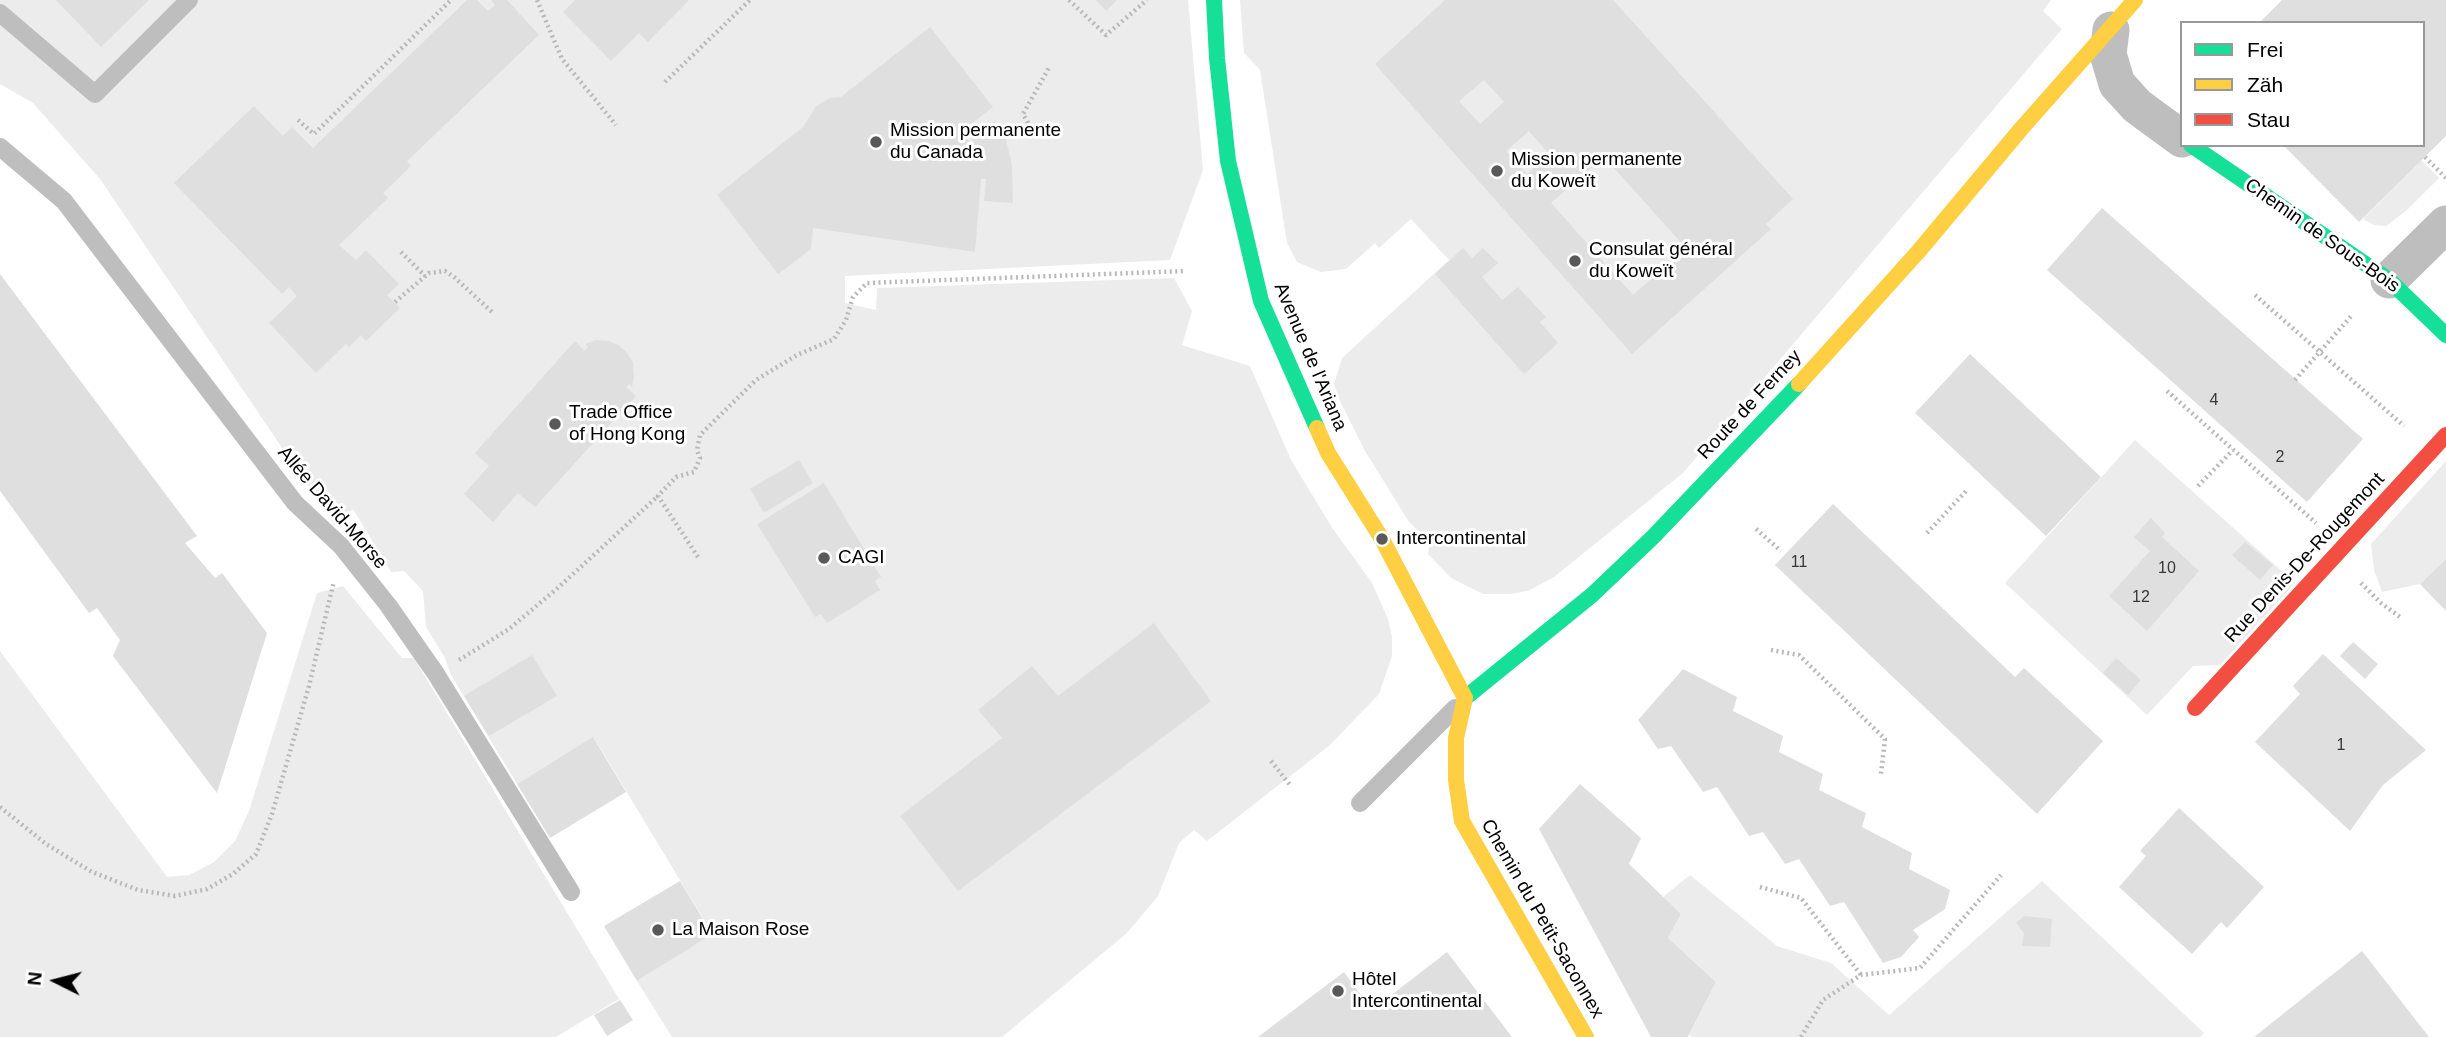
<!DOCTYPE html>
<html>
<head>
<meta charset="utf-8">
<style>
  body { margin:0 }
  #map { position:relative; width:2446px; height:1037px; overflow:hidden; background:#fff; font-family:Arial,sans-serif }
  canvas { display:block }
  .legend { position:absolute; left:2180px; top:21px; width:245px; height:126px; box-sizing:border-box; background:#fff; border:2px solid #999; margin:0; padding:9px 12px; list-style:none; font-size:21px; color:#000 }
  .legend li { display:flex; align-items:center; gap:14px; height:35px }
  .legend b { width:35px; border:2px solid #999 }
  .north { position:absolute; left:21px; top:946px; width:70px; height:70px; -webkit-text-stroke:5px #fff; paint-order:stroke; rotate:276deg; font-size:19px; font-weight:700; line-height:28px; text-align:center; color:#000 }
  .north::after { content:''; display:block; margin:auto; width:24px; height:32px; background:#000; clip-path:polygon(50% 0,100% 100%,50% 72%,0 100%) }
</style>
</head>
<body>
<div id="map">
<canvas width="2446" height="1037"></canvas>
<ul class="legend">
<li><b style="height:9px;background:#16e098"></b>Frei</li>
<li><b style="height:9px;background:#ffcf43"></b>Zäh</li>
<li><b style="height:9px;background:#f24e42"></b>Stau</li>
</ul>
<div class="north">N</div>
</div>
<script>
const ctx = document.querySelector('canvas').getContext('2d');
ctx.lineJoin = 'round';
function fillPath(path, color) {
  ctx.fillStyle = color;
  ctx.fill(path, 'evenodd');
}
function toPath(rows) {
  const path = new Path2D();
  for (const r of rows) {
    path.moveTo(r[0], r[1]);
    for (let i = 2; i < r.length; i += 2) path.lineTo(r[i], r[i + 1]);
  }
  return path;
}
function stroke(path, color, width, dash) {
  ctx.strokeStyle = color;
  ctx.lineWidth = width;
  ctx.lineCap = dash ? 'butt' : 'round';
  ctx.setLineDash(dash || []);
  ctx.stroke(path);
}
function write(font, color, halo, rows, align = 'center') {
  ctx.font = font + ' Arial,sans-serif';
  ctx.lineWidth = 6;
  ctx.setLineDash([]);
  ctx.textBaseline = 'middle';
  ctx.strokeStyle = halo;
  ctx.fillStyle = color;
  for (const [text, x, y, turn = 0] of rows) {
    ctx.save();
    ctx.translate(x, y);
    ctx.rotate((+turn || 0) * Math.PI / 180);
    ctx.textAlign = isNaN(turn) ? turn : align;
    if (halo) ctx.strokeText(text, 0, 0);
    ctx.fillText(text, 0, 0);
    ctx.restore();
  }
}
const green = toPath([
  [0,0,1188,0,1203,170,1170,260,845,276,845,303,876,310,877,288,1174,278,1192,311,1182,345,1250,366,1291,460,1333,529,1372,583,1388,619,1392,636,1392,656,1379,694,1330,745,1207,841,1194,830,1179,843,1158,896,1127,933,1002,1037,672,1037,637,981,712,933,594,738,517,784,451,675,445,658,426,627,423,591,404,571,391,572,353,509,335,526,100,179,33,103,0,84],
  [1240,0,2051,0,2043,11,2062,29,1683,473,1554,577,1530,590,1512,594,1483,594,1451,578,1428,554,1430,542,1409,522,1365,451,1340,401,1334,384,1342,358,1449,260,1411,219,1379,248,1375,243,1346,269,1321,272,1297,262,1287,243,1260,70,1244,53],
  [2421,160,2439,178,2407,210,2386,226,2374,225,2363,219],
  [2135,440,2295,583,2220,665,2193,666,2147,715,2005,583],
  [2446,461,2446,559,2420,584,2382,592,2374,570,2371,544],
  [343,586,402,658,414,658,619,999,556,1037,0,1037,0,651,167,877,189,875,214,862,235,841,249,811,317,593],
  [1690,875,1777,946,1831,963,1889,1015,2042,881,2204,1033,2200,1037,1691,1037,1690,1034,1716,982,1668,938,1681,914,1663,897]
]);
const building = toPath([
  [56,0,149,0,101,47],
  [467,0,477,0,488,11,495,5,491,0,507,0,539,35,407,161,411,166,383,193,388,198,339,245,356,260,366,250,399,284,387,295,400,308,366,341,361,335,349,347,346,344,316,373,269,323,297,296,289,287,282,294,174,183,254,106,283,136,292,127,313,148],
  [575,0,689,0,648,42,639,33,611,61,563,12],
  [1096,0,1117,0,1106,11],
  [1445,0,1613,0,1793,199,1766,224,1771,229,1632,354,1375,64],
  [1484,80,1504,102,1480,124,1459,101],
  [1529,131,1549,154,1527,174,1506,151],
  [1604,157,1686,248,1633,295,1551,203],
  [2282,0,2446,0,2446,136,2359,222,2283,145,2423,145,2423,23,2259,23],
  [930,27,993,107,963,130,975,153,979,152,970,135,995,121,1006,140,1012,166,1013,203,984,201,986,179,981,179,975,252,813,228,811,249,778,274,717,195,803,127,816,106,830,98,841,97],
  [2102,208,2363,439,2307,502,2047,270],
  [1463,248,1472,258,1483,248,1498,263,1482,277,1502,300,1518,287,1546,317,1540,322,1558,343,1524,374,1435,274],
  [0,274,197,536,185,543,215,578,222,573,267,633,217,793,113,656,120,640,97,608,89,613,0,491],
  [596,340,608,341,619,345,626,352,633,362,634,377,632,387,629,384,626,387,636,396,535,507,518,493,493,522,464,494,489,466,475,453,575,341,585,351,588,347,585,344],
  [1970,354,2101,477,2046,536,1915,413],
  [799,460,813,483,764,513,750,489],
  [824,483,881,577,875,581,880,590,827,623,821,614,815,617,757,524],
  [1833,504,2015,677,2024,668,2103,741,2037,814,1775,565],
  [2151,518,2165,533,2162,537,2199,571,2147,631,2109,596,2150,551,2134,537],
  [2245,542,2273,565,2260,580,2232,555],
  [2446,559,2446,611,2420,584],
  [1154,623,1211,701,958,891,900,816,1002,738,978,710,1032,666,1058,696],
  [2353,642,2378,664,2365,679,2340,656],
  [2323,654,2426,750,2383,785,2350,831,2255,742,2300,694,2293,686],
  [532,655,557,696,489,736,464,696],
  [2116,658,2141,680,2128,695,2103,673],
  [1683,669,1737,697,1733,711,1783,736,1779,752,1823,774,1819,790,1866,813,1862,827,1912,853,1909,869,1950,890,1945,909,1913,930,1919,937,1901,957,1883,963,1844,902,1830,906,1799,859,1785,864,1763,832,1749,836,1717,787,1703,792,1671,746,1658,749,1638,720],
  [593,737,626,792,550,838,517,784],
  [1580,784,1641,838,1629,864,1681,914,1668,938,1716,982,1688,1037,1651,1037,1539,829],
  [2179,808,2264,887,2227,928,2221,922,2192,954,2119,887,2146,856,2140,851],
  [680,881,712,934,637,981,604,926],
  [2024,916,2052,919,2050,947,2022,946,2024,933,2016,923],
  [2362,951,2429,1037,2254,1037],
  [1447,952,1512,1037,1258,1037,1344,972,1372,1010],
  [620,1000,633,1020,607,1036,594,1015]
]);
const path = toPath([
  [537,0,562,59,616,125],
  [1069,0,1106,35,1147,0],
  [665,82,750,0],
  [298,120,314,134,451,0],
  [1028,123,1023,114,1050,66],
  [2425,157,2446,178],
  [401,252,425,276],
  [2255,295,2404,426],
  [395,302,429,273,445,271,454,277,493,313],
  [2295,380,2353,314],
  [2167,391,2316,523],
  [2198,486,2233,450],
  [1756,529,1781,551],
  [1927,533,1968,489],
  [698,557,658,496,676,477,694,472,700,458,697,450,700,435,756,380,797,355,834,339,846,320,853,297,867,283,1186,271],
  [2361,583,2381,603,2400,617],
  [1771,650,1799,655,1885,739,1881,774],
  [459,660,509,629,560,586,658,496],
  [1271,761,1290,785],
  [0,807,46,844,92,872,138,890,175,896,207,889,233,874,256,854,272,814,309,686,334,581],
  [1760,887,1801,898,1861,975],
  [1801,1037,1823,1000,1861,975,1920,968,2001,875]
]);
const lane = toPath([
  [0,13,95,94,189,0],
  [0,147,64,201,295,503,341,546,388,605,436,674,571,892],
  [1360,803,1455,708]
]);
const street = toPath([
  [2111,30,2108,54,2117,84,2137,106,2182,139],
  [2389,280,2446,224]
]);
const fast = toPath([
  [1214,0,1217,58,1228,161,1261,301,1317,428],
  [2191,145,2389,280,2446,335],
  [1465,698,1592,595,1653,537,1799,384]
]);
const slow = toPath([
  [1799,384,1918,252,2021,129,2135,0],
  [1317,428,1328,453,1382,539,1465,698],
  [1465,698,1456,738,1456,780,1462,821,1586,1037]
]);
const jam = toPath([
  [2195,708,2446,435]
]);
const markers = [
  [876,142,7,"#595959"],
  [1497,171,7,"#595959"],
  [1575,261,7,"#595959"],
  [555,424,7,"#595959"],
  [1382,539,7,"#595959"],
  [824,558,7,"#595959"],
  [658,930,7,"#595959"],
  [1338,991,7,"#595959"]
];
const numberNames = [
  ["4",2214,401],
  ["2",2280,458],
  ["11",1799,563],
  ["10",2167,569],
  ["12",2141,598],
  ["1",2341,746]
];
const poiNames = [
  ["Mission permanente",890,131],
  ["du Canada",890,153],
  ["Mission permanente",1511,160],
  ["du Koweït",1511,182],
  ["Consulat général",1589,250],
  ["du Koweït",1589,272],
  ["Trade Office",569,413],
  ["of Hong Kong",569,435],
  ["Intercontinental",1396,539],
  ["CAGI",838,558],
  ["La Maison Rose",672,930],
  ["Hôtel",1352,980],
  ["Intercontinental",1352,1002]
];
const streetNames = [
  ["Chemin de Sous-Bois",2322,236,35],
  ["Avenue de l'Ariana",1310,357,67],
  ["Route de Ferney",1750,405,-47],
  ["Allée David-Morse",332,508,49],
  ["Rue Denis-De-Rougemont",2305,558,-47],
  ["Chemin du Petit-Saconnex",1542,919,60]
];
fillPath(green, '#ececec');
fillPath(building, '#dfdfdf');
stroke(path, '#b9b9b9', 4.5, [2, 3.5]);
stroke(lane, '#bebebe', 18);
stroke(street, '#bebebe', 37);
stroke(fast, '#16e098', 16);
stroke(slow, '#ffcf43', 16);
stroke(jam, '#f24e42', 16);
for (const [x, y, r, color] of markers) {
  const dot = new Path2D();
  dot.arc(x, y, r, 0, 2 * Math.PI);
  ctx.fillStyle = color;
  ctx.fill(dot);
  stroke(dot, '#fff', 2.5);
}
write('16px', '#383838', null, numberNames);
write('19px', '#000', '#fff', poiNames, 'left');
write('19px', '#000', '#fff', streetNames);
</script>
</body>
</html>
